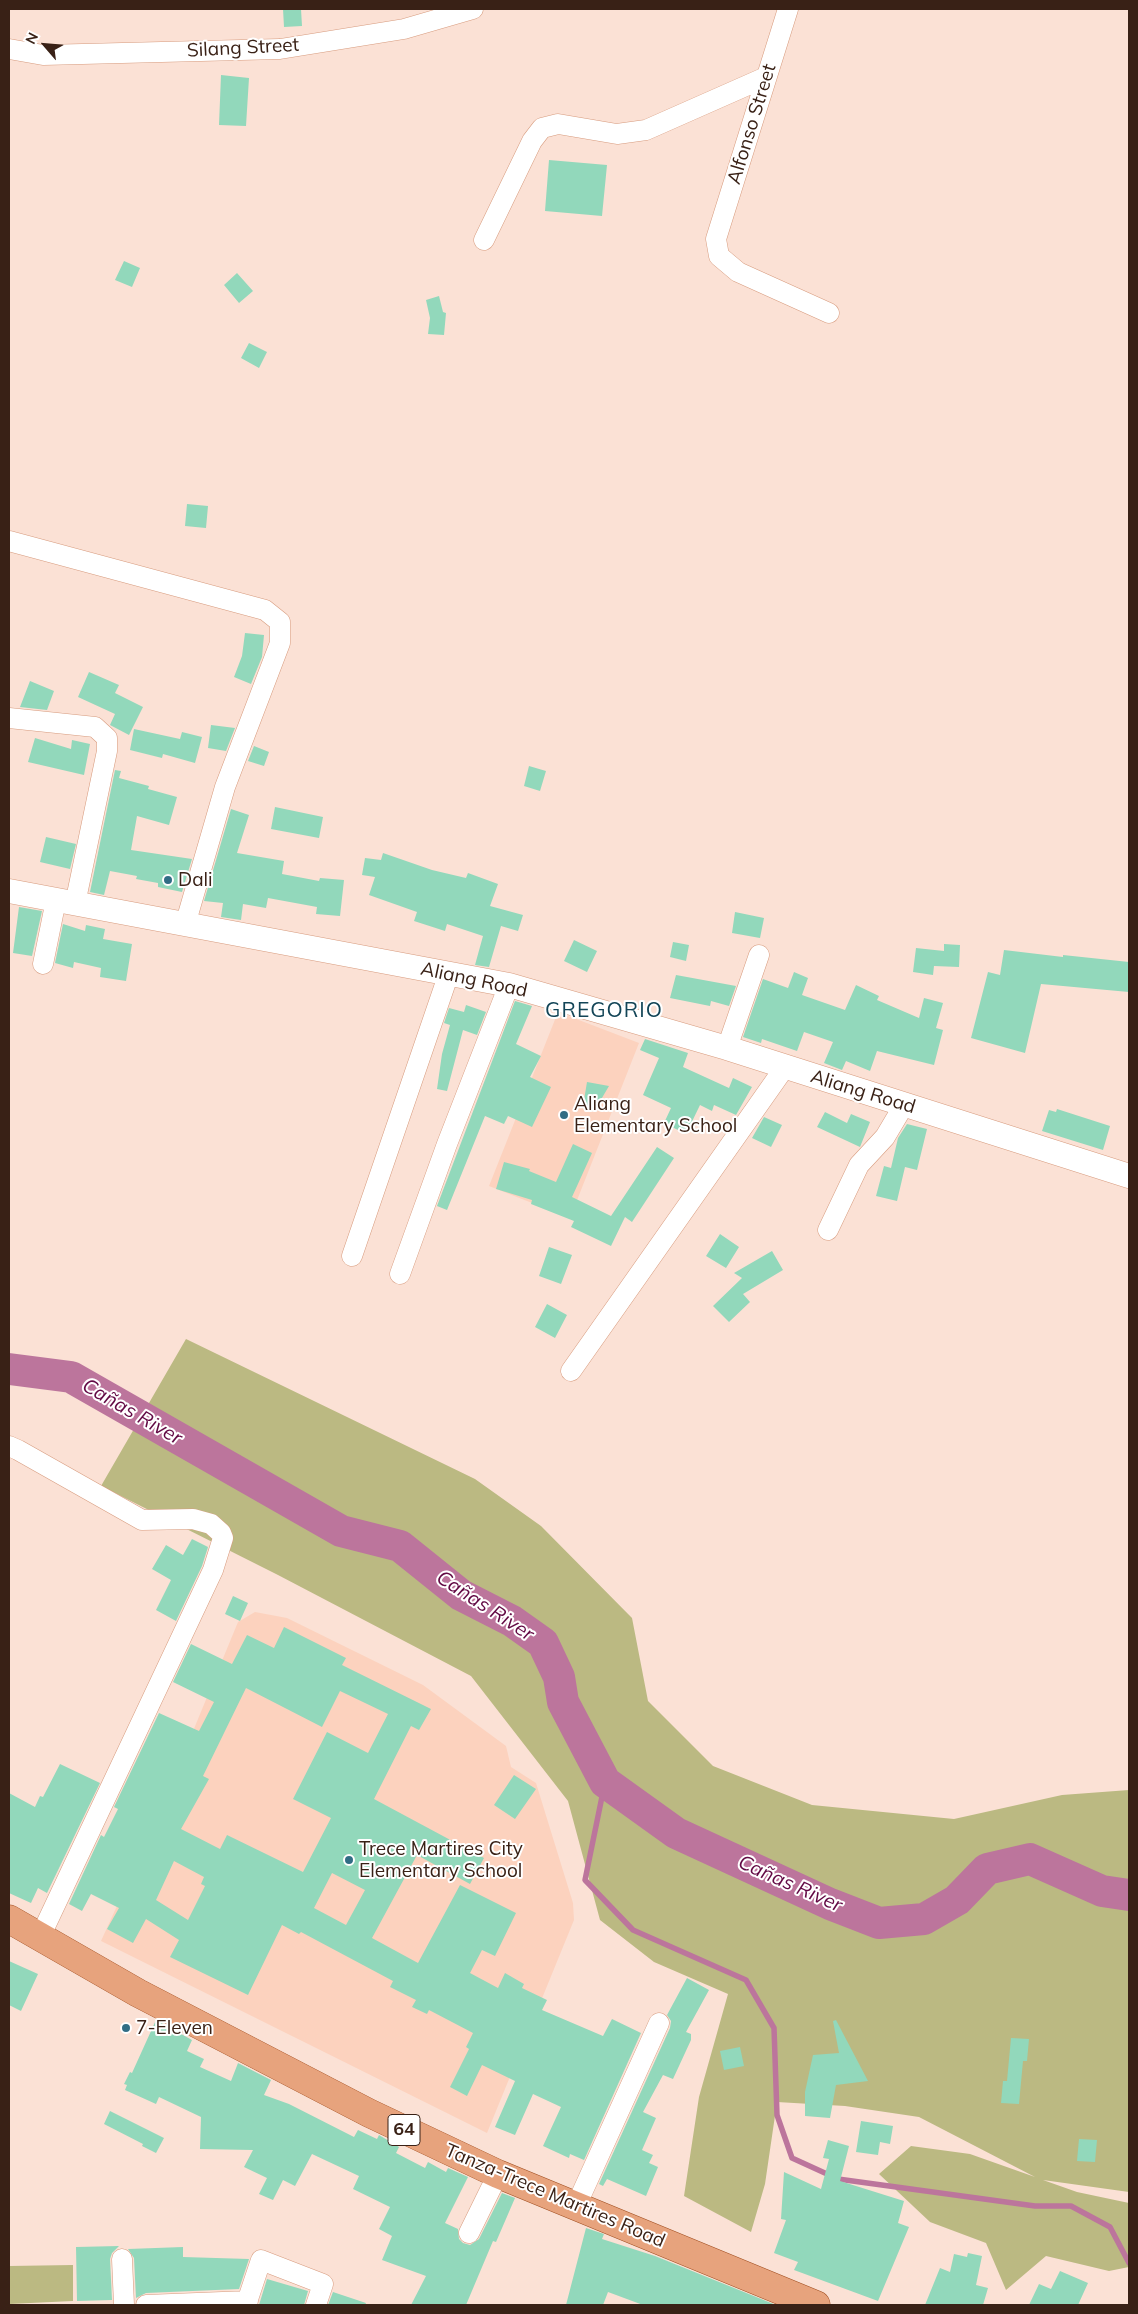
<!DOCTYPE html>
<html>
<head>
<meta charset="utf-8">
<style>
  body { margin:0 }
  #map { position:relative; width:1138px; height:2314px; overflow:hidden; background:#fbe1d5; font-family:Mulish,sans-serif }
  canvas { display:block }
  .frame { position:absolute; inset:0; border:10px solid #392116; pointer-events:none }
  .north { position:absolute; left:20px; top:20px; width:50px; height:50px; -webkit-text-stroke:4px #fff; paint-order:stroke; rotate:297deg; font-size:14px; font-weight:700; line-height:20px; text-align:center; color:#392116 }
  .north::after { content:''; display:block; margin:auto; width:18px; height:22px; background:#392116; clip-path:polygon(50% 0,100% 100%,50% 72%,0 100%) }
</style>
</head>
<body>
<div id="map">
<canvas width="1138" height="2314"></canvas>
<div class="frame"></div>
<div class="north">N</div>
</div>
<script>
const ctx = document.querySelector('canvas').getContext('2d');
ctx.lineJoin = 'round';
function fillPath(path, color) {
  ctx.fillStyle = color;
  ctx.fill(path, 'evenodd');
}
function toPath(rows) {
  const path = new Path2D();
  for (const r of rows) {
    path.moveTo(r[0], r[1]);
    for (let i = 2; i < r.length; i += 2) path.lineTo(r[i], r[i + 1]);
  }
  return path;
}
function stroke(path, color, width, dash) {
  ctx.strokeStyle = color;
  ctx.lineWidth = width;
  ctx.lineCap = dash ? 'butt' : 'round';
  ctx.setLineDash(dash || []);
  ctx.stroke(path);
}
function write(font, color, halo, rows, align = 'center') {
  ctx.font = font + ' Mulish,sans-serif';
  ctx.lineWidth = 4;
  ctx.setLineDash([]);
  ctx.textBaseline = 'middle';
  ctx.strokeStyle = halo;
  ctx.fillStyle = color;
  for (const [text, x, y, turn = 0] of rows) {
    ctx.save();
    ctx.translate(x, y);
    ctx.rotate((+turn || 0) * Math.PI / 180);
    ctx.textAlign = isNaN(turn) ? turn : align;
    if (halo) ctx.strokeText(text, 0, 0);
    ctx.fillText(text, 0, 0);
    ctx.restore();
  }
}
const built = toPath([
  [558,1012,639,1043,570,1218,489,1186],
  [255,1612,287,1618,423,1685,506,1746,511,1767,536,1783,573,1903,574,1920,487,2133,101,1941,158,1816,238,1622]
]);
const green = toPath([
  [186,1339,475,1479,541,1526,632,1618,648,1701,713,1766,812,1805,954,1819,1062,1795,1129,1790,1129,2192,1043,2180,1077,2192,1129,2203,1129,2267,1109,2271,1046,2256,1006,2290,986,2243,930,2222,879,2174,911,2146,970,2154,1035,2177,919,2117,845,2106,777,2102,765,2184,751,2232,684,2196,699,2097,728,1994,654,1962,600,1920,568,1801,471,1676,278,1575,101,1486],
  [73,2265,73,2301,9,2304,9,2266]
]);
const stream = toPath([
  [605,1782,585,1880,633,1930,746,1980,774,2028,777,2115,792,2158,838,2179,1035,2206,1071,2206,1110,2227,1129,2263]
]);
const river = toPath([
  [9,1369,71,1377,341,1531,400,1546,461,1595,512,1621,543,1643,559,1677,563,1702,605,1782,676,1833,830,1904,879,1923,924,1919,957,1900,987,1869,1030,1859,1102,1891,1129,1895]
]);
const building = toPath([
  [283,9,301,9,302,26,284,27],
  [221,75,249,78,246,126,219,125],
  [549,160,607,165,602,216,545,211],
  [124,261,140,268,132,287,115,280],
  [237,273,253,291,239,303,224,285],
  [439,296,443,312,446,313,444,335,428,334,430,318,426,300],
  [249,343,267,352,259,368,241,358],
  [187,504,208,506,206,528,185,526],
  [245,633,264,635,262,657,251,684,234,677,242,656],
  [89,672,119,685,115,693,143,707,129,735,110,725,115,714,78,697],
  [30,681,54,691,47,710,20,707],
  [211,725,235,728,226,751,208,748],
  [134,729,180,739,182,732,202,737,195,763,163,754,162,758,130,750],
  [35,738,71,749,72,740,90,744,84,775,28,762],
  [254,746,269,752,264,766,248,761],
  [529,766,546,771,540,791,524,786],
  [115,770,121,771,119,778,149,786,148,789,177,797,169,825,137,816,131,850,192,859,182,892,158,887,158,883,136,879,137,876,110,871,104,895,90,892],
  [275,807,323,817,319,838,271,829],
  [231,809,249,815,237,853,284,861,282,874,319,881,320,878,344,880,340,916,316,914,317,907,268,898,266,908,243,904,241,920,221,917,223,903,204,901],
  [46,837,76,844,70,869,40,862],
  [383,853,432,870,466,878,468,873,498,884,490,906,523,915,518,931,501,926,489,967,475,965,483,936,447,924,445,931,414,921,417,912,369,895,375,877,362,875,365,858,381,860],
  [19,907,42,911,32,956,13,953],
  [735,912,764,918,760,938,732,933],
  [63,924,85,931,86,925,105,929,103,939,132,944,126,981,100,977,101,968,74,962,73,968,55,963],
  [574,940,597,951,587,972,564,961],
  [673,942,689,945,686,961,670,957],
  [944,944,960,945,959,967,934,966,933,975,913,972,916,948,944,951],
  [1004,950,1063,957,1063,955,1129,962,1129,992,1041,984,1025,1053,971,1038,988,972,1000,975],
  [794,972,808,978,802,995,845,1010,856,985,879,996,877,1000,919,1018,924,998,943,1003,936,1028,943,1030,934,1065,877,1051,870,1071,846,1061,842,1070,824,1063,833,1042,804,1032,797,1051,762,1039,761,1043,743,1037,763,979,788,988],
  [676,975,736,986,729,1006,711,1001,710,1006,670,998],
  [515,1001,532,1006,516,1044,541,1056,530,1077,551,1087,532,1127,508,1116,504,1124,485,1116,447,1210,437,1206],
  [466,1005,486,1012,477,1035,463,1030,447,1091,437,1089,442,1054,450,1025,444,1023,449,1008,464,1012],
  [645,1039,688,1053,683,1067,729,1088,733,1078,752,1087,736,1115,714,1105,712,1111,700,1105,686,1134,664,1123,671,1108,643,1095,659,1058,640,1050],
  [587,1082,609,1086,596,1108,583,1106],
  [1057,1109,1110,1126,1103,1150,1042,1131,1049,1110,1056,1112],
  [825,1112,847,1123,851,1114,870,1122,860,1147,817,1127],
  [764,1117,782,1125,771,1147,752,1138],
  [907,1124,927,1129,917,1170,905,1167,897,1201,876,1196,884,1166,891,1168,898,1138],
  [573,1144,592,1153,572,1197,611,1216,657,1147,674,1158,632,1222,625,1217,611,1246,571,1227,574,1221,531,1204,532,1200,496,1189,504,1162,530,1169,529,1171,556,1182],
  [720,1234,739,1247,726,1268,706,1256],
  [549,1247,572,1255,561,1284,539,1276],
  [772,1251,783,1270,743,1294,750,1302,729,1322,713,1306,742,1278,734,1273],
  [547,1304,567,1315,555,1338,535,1327],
  [192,1539,208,1547,202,1566,176,1621,156,1610,171,1580,152,1569,166,1545,183,1555],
  [233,1596,248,1603,240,1621,225,1614],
  [284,1627,346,1658,342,1665,431,1709,419,1730,411,1726,374,1799,484,1858,470,1884,417,1855,372,1938,418,1963,460,1885,516,1913,495,1956,482,1950,470,1973,498,1988,505,1973,524,1984,522,1988,547,2000,542,2010,603,2036,612,2019,641,2033,584,2160,570,2154,569,2158,543,2146,561,2107,533,2094,515,2135,495,2127,515,2081,482,2065,467,2096,450,2087,469,2049,466,2047,473,2033,429,2010,427,2014,412,2007,416,2000,390,1987,393,1981,301,1932,299,1934,282,1925,248,1995,170,1957,179,1940,146,1919,133,1943,107,1929,119,1908,91,1894,82,1911,69,1904,101,1835,104,1837,118,1809,114,1807,159,1713,199,1731,214,1702,173,1682,191,1644,232,1664,247,1635,274,1648],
  [246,1688,322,1727,340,1691,388,1714,368,1753,327,1732,293,1799,331,1818,303,1872,227,1835,220,1849,181,1829,209,1779,203,1776],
  [174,1861,204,1877,201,1884,205,1886,188,1920,156,1900],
  [332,1873,365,1890,346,1925,314,1908],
  [60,1764,100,1783,47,1893,38,1888,31,1903,9,1893,9,1793,35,1807,40,1796,43,1797],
  [514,1775,536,1789,515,1819,494,1805],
  [9,1961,38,1974,21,2011,9,2005],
  [687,1978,709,1990,686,2032,691,2034,691,2040,673,2079,663,2075,643,2112,656,2118,642,2150,653,2155,649,2163,658,2167,646,2196,607,2179,603,2186,599,2184,670,2028,671,2021,667,2015],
  [156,2020,192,2040,187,2051,204,2059,200,2067,231,2081,238,2063,271,2080,264,2095,289,2104,354,2137,358,2130,377,2139,379,2135,399,2147,396,2153,425,2168,428,2162,446,2172,448,2168,468,2177,445,2223,458,2229,459,2239,463,2243,470,2245,479,2239,502,2193,515,2198,496,2242,493,2241,466,2305,411,2305,426,2276,382,2260,392,2236,379,2229,390,2207,353,2189,359,2176,312,2154,295,2186,283,2180,273,2200,259,2194,267,2178,244,2167,253,2150,200,2149,201,2117,159,2097,156,2104,125,2090,127,2085,124,2084,130,2072,132,2073],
  [836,2020,868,2081,836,2085,830,2118,805,2116,805,2092,813,2055,839,2053,833,2021],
  [1011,2038,1029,2039,1027,2061,1023,2061,1019,2104,1001,2103,1003,2081,1007,2081],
  [740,2047,744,2066,724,2070,720,2051],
  [110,2111,164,2138,156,2153,142,2146,143,2144,104,2124],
  [861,2121,893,2126,890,2144,880,2142,878,2155,856,2152],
  [1079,2139,1097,2140,1095,2162,1077,2161],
  [828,2140,849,2146,840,2181,904,2201,898,2223,909,2227,878,2301,794,2270,798,2262,774,2253,786,2220,781,2219,784,2172,821,2189,829,2159,823,2158],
  [586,2228,604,2234,602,2239,655,2256,776,2305,643,2305,608,2292,603,2305,566,2305],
  [119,2246,112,2253,110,2259,112,2300,77,2301,76,2247],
  [183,2247,183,2257,249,2259,239,2289,146,2293,136,2298,134,2258,128,2249],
  [968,2253,982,2256,976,2285,988,2288,983,2305,925,2305,940,2268,950,2272,954,2254,967,2257],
  [1060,2271,1088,2283,1078,2305,1029,2305,1039,2284,1051,2289],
  [267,2279,308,2291,304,2305,259,2305],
  [333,2292,366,2303,365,2305,328,2305]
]);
const minor = toPath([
  [788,9,716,239,719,256,738,272,829,313],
  [9,49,43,55,280,49,404,29,473,9],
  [484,240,532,141,542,128,558,124,617,134,646,130,766,77],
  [9,541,265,610,280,622,280,643,225,787,185,925],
  [9,718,95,727,107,738,107,751,75,904],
  [43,964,56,900],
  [727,1048,759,955],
  [828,1230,859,1165,885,1137,904,1105],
  [352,1256,449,973],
  [400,1274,447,1144,509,985],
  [571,1371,785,1067],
  [9,1446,18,1450,142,1520,193,1519,211,1524,221,1533,223,1538,213,1570,40,1937],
  [576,2206,659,2023],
  [469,2233,498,2174],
  [122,2259,124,2305],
  [146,2305,248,2301],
  [246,2305,261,2260,323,2284,316,2305]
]);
const tertiary = toPath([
  [9,891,509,985,727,1048,1129,1176]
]);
const primary = toPath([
  [9,1919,138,1993,369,2113,498,2174,816,2305]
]);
const markers = [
  [168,880,5,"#316d85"],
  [564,1115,5,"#316d85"],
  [349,1860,5,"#316d85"],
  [126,2028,5,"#316d85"]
];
const shields = [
  [404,2130,32]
];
const shieldNames = [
  ["64",404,2130]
];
const streetNames = [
  ["Silang Street",243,48,-3],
  ["Alfonso Street",752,124,-73],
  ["Aliang Road",474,980,12],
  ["Aliang Road",863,1092,17],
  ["Tanza-Trece Martires Road",555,2196,23]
];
const poiNames = [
  ["Dali",178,880],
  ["Aliang",574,1104],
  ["Elementary School",574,1126],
  ["Trece Martires City",359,1849],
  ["Elementary School",359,1871],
  ["7-Eleven",136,2028]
];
const waterNames = [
  ["Cañas River",132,1412,30],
  ["Cañas River",485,1606,33],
  ["Cañas River",790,1884,24]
];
const quarterNames = [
  ["GREGORIO",604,1011]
];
fillPath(built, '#fcd2be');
fillPath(green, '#bbb982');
stroke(stream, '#bc759c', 5.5);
stroke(river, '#bc759c', 32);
fillPath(building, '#92d8bb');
stroke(minor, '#d79b7e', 21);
stroke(tertiary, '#d79b7e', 25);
stroke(primary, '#a04e20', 29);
stroke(minor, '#fff', 20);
stroke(tertiary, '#fff', 24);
stroke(primary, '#e7a37d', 28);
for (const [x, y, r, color] of markers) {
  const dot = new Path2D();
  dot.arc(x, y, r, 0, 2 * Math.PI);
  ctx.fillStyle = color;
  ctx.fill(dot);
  stroke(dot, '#fff', 2);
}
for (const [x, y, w] of shields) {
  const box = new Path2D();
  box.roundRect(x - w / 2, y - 15.5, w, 31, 4);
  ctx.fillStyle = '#fff';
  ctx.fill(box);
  stroke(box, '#392116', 1);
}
write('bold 18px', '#392116', null, shieldNames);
write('19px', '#392116', '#fff', streetNames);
write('19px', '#392116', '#fff', poiNames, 'left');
write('italic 20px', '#620944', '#fff', waterNames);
ctx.letterSpacing = '1px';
write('21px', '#134557', '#fff', quarterNames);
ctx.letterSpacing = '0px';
</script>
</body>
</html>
